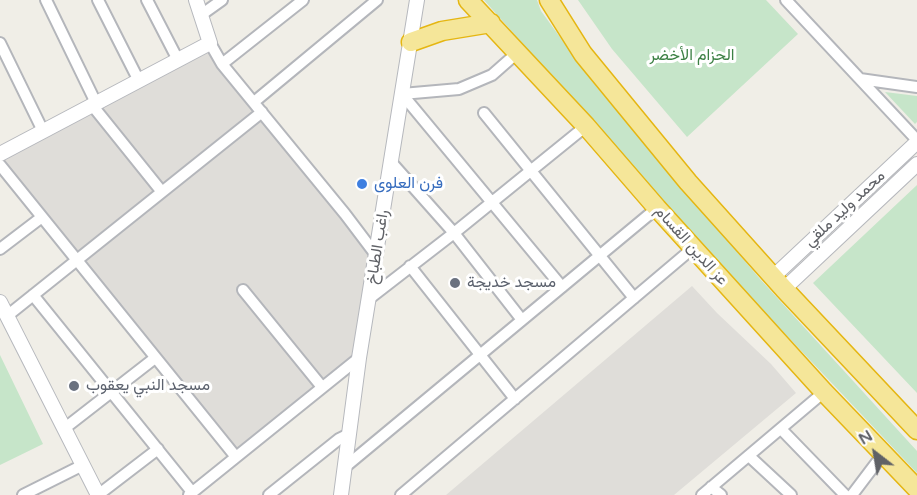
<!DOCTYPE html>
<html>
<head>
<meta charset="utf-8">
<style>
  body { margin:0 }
  #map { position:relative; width:917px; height:495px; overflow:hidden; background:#f0eee7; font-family:"Varela Round",sans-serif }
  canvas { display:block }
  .north { position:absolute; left:845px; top:423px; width:60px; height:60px; -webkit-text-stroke:4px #fff; paint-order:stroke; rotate:329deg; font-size:16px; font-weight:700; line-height:24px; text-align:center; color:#5f6166 }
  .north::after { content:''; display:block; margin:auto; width:21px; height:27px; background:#5f6166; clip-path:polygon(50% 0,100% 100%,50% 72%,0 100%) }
</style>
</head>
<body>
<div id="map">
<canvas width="917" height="495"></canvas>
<div class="north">N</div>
</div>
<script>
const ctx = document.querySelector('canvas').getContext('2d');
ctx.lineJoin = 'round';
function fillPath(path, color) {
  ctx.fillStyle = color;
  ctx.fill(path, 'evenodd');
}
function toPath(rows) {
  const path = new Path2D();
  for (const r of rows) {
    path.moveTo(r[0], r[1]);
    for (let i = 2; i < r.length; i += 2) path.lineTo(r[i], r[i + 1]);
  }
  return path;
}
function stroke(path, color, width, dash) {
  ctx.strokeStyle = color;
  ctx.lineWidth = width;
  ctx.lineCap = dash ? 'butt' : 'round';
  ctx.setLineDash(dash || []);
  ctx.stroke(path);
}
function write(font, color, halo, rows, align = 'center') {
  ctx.font = font + ' "Varela Round",Vazirmatn,sans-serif';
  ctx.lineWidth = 6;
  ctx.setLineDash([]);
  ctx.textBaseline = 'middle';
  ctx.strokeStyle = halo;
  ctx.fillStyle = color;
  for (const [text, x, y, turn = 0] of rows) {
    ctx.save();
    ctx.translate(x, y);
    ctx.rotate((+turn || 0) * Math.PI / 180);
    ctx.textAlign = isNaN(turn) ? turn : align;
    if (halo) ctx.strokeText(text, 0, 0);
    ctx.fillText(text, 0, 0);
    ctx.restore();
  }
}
const industrial = toPath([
  [206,50,371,255,355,357,236,453,0,160],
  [692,286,717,313,771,364,796,393,674,495,446,495]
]);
const green = toPath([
  [484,0,537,0,541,11,595,85,761,280,917,451,917,473,698,242],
  [578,0,766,0,798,34,687,137,612,49],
  [885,92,917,96,917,122,915,124],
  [917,185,917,393,813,283],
  [0,355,43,444,0,465]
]);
const street = toPath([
  [46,0,96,103],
  [98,0,139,81],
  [147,0,178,60],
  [786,0,917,140],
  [201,15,222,0],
  [0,43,43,131],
  [210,43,222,64,345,214,376,255],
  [222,64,303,0],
  [860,79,917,87],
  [402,94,562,287],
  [402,94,459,89,492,75,517,53],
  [254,102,377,0],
  [92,105,162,192],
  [484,113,634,298],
  [391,162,454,233,522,320],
  [0,165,236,457],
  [0,249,42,217],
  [410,266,515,399],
  [243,290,322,387],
  [33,295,192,492],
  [370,298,454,233,586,126],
  [7,316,262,112],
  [65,428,155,358],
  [781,429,845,495],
  [749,456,791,495],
  [345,467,657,208],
  [711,487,721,495],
  [23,495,83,465],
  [98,495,158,449],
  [189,495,359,358],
  [269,495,339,439,349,434],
  [401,495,693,248],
  [702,495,824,392],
  [852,495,883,454]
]);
const secondary = toPath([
  [0,154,210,43,196,0],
  [773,277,917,142],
  [784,289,917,164],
  [0,302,98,495],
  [341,495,359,358,417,0]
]);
const highway = toPath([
  [468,0,586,126,657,208,824,392,917,489],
  [549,0,583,54,688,182,784,289,917,430],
  [411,42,442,31,491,23]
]);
const markers = [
  [362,184,6,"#3f7fe0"],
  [455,283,6,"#6b7280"],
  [74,386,6,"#6b7280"]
];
const parkNames = [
  ["الحزام الأخضر",692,56]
];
const shopNames = [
  ["فرن العلوى",374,184]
];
const streetNames = [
  ["محمد وليد ملقي",845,209,-43],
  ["عز الدين القسام",691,246,48],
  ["راغب الطباخ",378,247,-81]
];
const worshipNames = [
  ["مسجد خديجة",467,283],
  ["مسجد النبي يعقوب",86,386]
];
fillPath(industrial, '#dfddd9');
fillPath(green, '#c6e5c9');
stroke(street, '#b4b6bb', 14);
stroke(secondary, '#b6b8bd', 16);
stroke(highway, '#e5b612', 21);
stroke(street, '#fff', 10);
stroke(secondary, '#fff', 14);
stroke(highway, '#f5e699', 18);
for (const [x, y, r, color] of markers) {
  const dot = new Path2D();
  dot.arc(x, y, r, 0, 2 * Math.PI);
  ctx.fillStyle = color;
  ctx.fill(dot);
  stroke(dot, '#fff', 2);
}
write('16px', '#3c8044', '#fff', parkNames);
write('16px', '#366cbe', '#fff', shopNames, 'left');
write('16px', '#5f6166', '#fff', streetNames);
write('16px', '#5b616d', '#fff', worshipNames, 'left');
</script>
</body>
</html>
